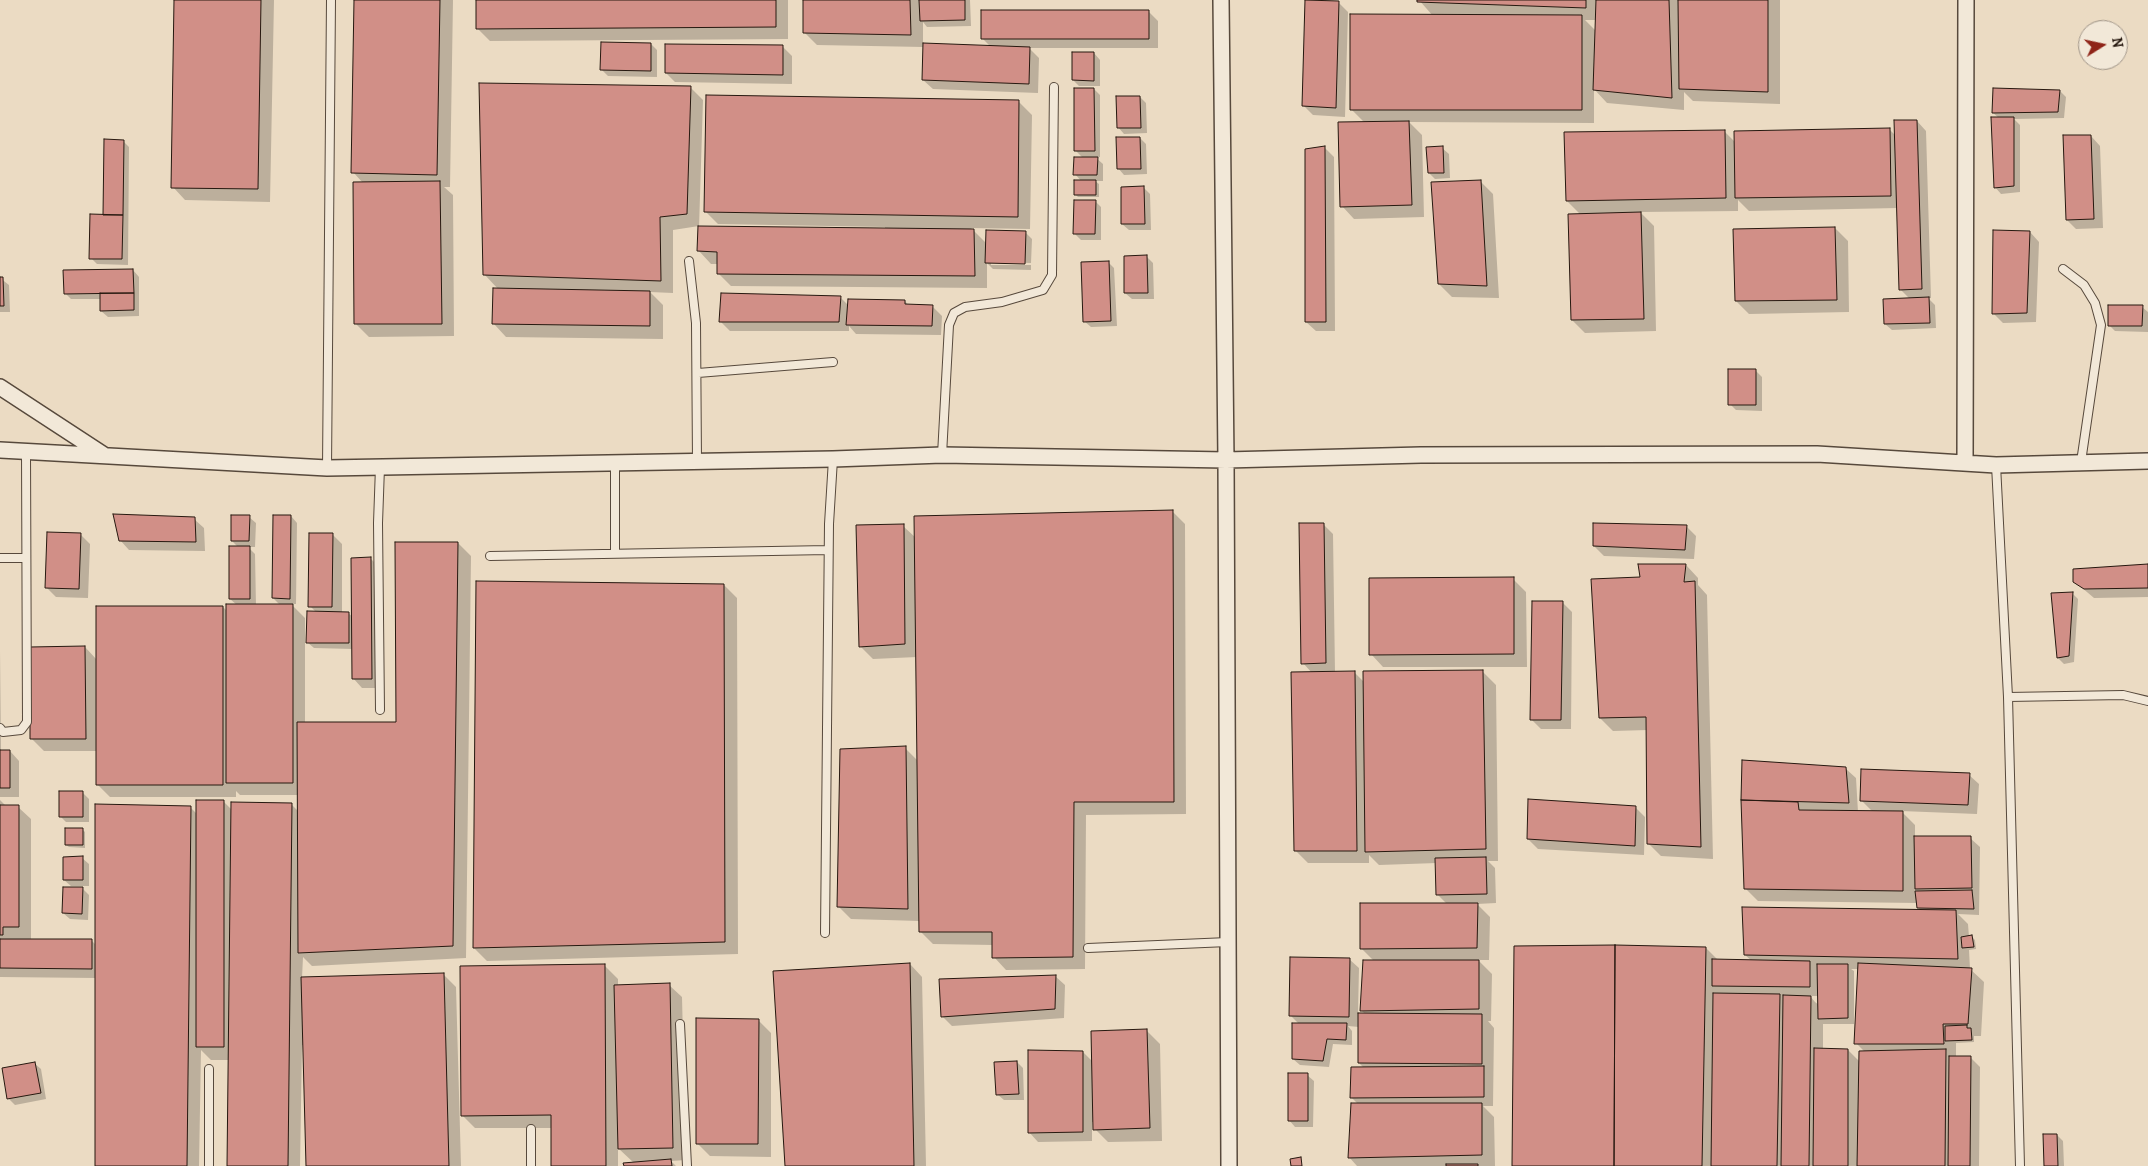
<!DOCTYPE html>
<html>
<head>
<meta charset="utf-8">
<style>
  body { margin:0 }
  #map { position:relative; width:2148px; height:1166px; overflow:hidden; background:#ebdbc3; font-family:Alegreya,serif }
  canvas { display:block }
  .north { position:absolute; left:2078px; top:20px; width:50px; height:50px; box-sizing:border-box; background:#f2e8d8; border:1px solid #a09588; border-radius:50%; rotate:80deg; font-size:14px; font-weight:700; line-height:20px; text-align:center; color:#26180f }
  .north::after { content:''; display:block; margin:auto; width:18px; height:22px; background:#8f2418; clip-path:polygon(50% 0,100% 100%,50% 72%,0 100%) }
</style>
</head>
<body>
<div id="map">
<canvas width="2148" height="1166"></canvas>
<div class="north">N</div>
</div>
<script>
const ctx = document.querySelector('canvas').getContext('2d');
ctx.lineJoin = 'round';
function fillPath(path, color) {
  ctx.fillStyle = color;
  ctx.fill(path, 'evenodd');
}
function toPath(rows) {
  const path = new Path2D();
  for (const r of rows) {
    path.moveTo(r[0], r[1]);
    for (let i = 2; i < r.length; i += 2) path.lineTo(r[i], r[i + 1]);
  }
  return path;
}
function stroke(path, color, width, dash) {
  ctx.strokeStyle = color;
  ctx.lineWidth = width;
  ctx.lineCap = dash ? 'butt' : 'round';
  ctx.setLineDash(dash || []);
  ctx.stroke(path);
}
const shadow = toPath([
  [176,0,274,0,270,202,185,200,173,187],
  [356,0,453,0,450,187,444,187,453,195,454,336,369,337,356,324,363,183,353,172],
  [477,0,788,0,788,39,490,41,477,28],
  [805,0,970,0,971,26,927,27,923,22,923,44,991,47,982,38,1148,11,1158,21,1158,48,1029,48,1039,58,1038,93,933,89,923,80,924,47,817,45,804,32],
  [1419,0,1780,0,1780,104,1693,101,1684,92,1684,110,1607,103,1594,89,1594,123,1409,122,1422,135,1424,217,1354,219,1342,206,1365,123,1351,109,1433,16],
  [1585,20,1597,20,1596,31],
  [1338,2,1348,12,1345,117,1313,115,1304,106],
  [651,44,657,50,657,77,608,76,602,70],
  [783,47,792,56,792,84,675,82,666,73],
  [1094,53,1100,60,1100,86,1079,86,1073,80],
  [690,87,703,100,699,228,885,229,885,227,718,224,705,211,1019,102,1032,115,1030,229,971,228,987,244,1025,232,1032,239,1031,263,991,262,991,265,1031,265,1031,270,993,269,987,263,987,288,731,286,718,273,718,264,711,264,699,251,699,226,673,230,673,293,650,292,663,305,663,339,506,337,494,324,499,290,484,274],
  [1094,89,1100,95,1100,157,1095,157,1103,164,1103,181,1095,181,1099,184,1099,197,1078,197,1075,194,1082,182,1075,174,1083,158,1076,151],
  [2060,91,2066,97,2064,118,2014,119,2020,125,2020,192,2001,194,1995,187,1999,118,1993,113],
  [1140,97,1146,103,1147,133,1124,134,1118,127],
  [1917,121,1926,131,1931,298,1928,298,1935,305,1936,328,1892,330,1885,324,1910,299,1900,289,1898,208,1749,211,1738,200,1738,211,1640,212,1654,226,1656,331,1585,333,1572,320,1581,215,1567,201,1724,131,1735,142,1889,129,1896,136],
  [2091,136,2100,146,2103,228,2076,229,2067,220],
  [1140,138,1146,144,1147,174,1124,175,1118,168],
  [123,141,129,147,128,265,97,264,91,258],
  [1324,147,1334,157,1335,331,1316,331,1306,322],
  [1442,148,1449,154,1450,178,1435,179,1429,173],
  [1480,181,1493,194,1499,298,1452,297,1439,284],
  [1144,188,1150,194,1151,230,1129,230,1122,224],
  [1095,201,1101,207,1101,240,1081,240,1075,234],
  [1835,228,1848,241,1849,312,1749,314,1736,301],
  [2030,232,2039,242,2036,322,2003,323,1993,313],
  [1147,257,1153,263,1154,299,1132,299,1125,293],
  [1108,262,1114,268,1117,326,1091,327,1084,321],
  [133,270,139,277,139,316,108,317,101,311,101,299,71,299,65,293],
  [0,278,9,285,10,312,0,312],
  [840,297,849,306,905,301,909,306,932,306,942,316,941,335,856,334,849,326,849,331,730,331,721,322],
  [2142,307,2148,312,2148,332,2115,331,2109,325],
  [1755,370,1762,377,1762,411,1736,410,1730,404],
  [1172,511,1185,524,1186,814,1086,815,1085,969,1006,970,994,957,993,945,933,944,920,931,920,921,851,919,838,906,905,748,918,761,917,657,873,659,860,646,903,526,916,538],
  [291,516,297,523,296,604,291,604,305,618,305,723,398,723,458,543,471,556,466,958,312,966,303,957,302,978,443,974,456,987,461,1166,307,1166,304,1045,302,1045,300,1166,228,1166,229,1060,211,1060,201,1050,199,1166,97,1166,96,978,0,977,0,800,6,806,18,807,31,819,31,940,91,940,96,945,190,807,197,814,223,801,232,810,291,804,298,811,298,795,240,795,236,791,236,797,110,797,97,784,97,751,44,751,31,738,85,647,97,660,223,607,227,611,237,605,230,599,239,548,232,541,249,517,256,523,255,547,248,547,255,554,256,606,281,606,273,598],
  [194,519,204,528,205,551,129,550,120,540],
  [1323,524,1333,534,1335,673,1354,672,1364,682,1483,672,1496,685,1498,861,1488,861,1495,868,1496,903,1477,904,1490,917,1489,960,1478,960,1492,974,1491,1021,1488,1021,1494,1028,1493,1106,1483,1106,1494,1117,1495,1166,1357,1166,1349,1157,1358,1104,1351,1097,1364,1068,1359,1063,1359,1027,1348,1026,1352,1031,1352,1045,1333,1044,1329,1067,1300,1065,1293,1059,1299,1024,1291,1016,1349,959,1359,968,1358,1014,1365,1014,1361,1010,1374,961,1361,948,1447,904,1438,895,1437,863,1379,865,1369,855,1369,863,1308,863,1295,850,1312,673,1303,663],
  [1686,526,1696,536,1694,559,1604,556,1594,546],
  [332,534,342,544,342,613,348,613,353,617,371,559,380,568,381,688,362,688,353,678,353,649,314,648,307,642,316,612,310,606],
  [81,535,90,544,88,598,56,597,46,587],
  [1686,565,1698,578,1698,585,1707,595,1713,859,1661,856,1648,843,1648,730,1613,731,1600,718,1641,578],
  [2148,565,2148,597,2094,598,2074,581],
  [1513,579,1526,592,1527,667,1383,667,1371,654],
  [724,585,737,598,738,954,487,961,474,948],
  [2072,593,2078,599,2074,662,2064,664,2058,658],
  [1563,603,1572,612,1571,729,1541,729,1531,719],
  [0,650,1,751,10,751,19,761,19,797,0,797],
  [1846,769,1856,778,1858,812,1873,812,1862,801,1969,775,1979,784,1977,814,1901,811,1915,825,1915,838,1970,838,1980,847,1979,915,1958,914,1968,924,1969,937,1972,937,1975,940,1976,949,1969,950,1970,969,1984,982,1981,1036,1974,1036,1974,1042,1956,1043,1956,1057,1970,1057,1980,1067,1979,1166,1513,1166,1706,948,1719,961,1752,961,1745,955,1921,911,1918,908,1918,903,1758,901,1745,888,1742,800],
  [1851,969,1859,969,1856,1043,1865,1052,1860,1062,1848,1050,1823,1050,1823,1024,1854,1024,1854,971],
  [1810,996,1819,996,1819,1005,1815,1002],
  [83,793,89,799,89,822,66,822,60,816],
  [1635,807,1645,817,1644,855,1538,849,1528,839],
  [82,829,85,832,85,848,69,847,66,845],
  [82,858,89,864,89,886,71,886,64,880],
  [83,889,89,895,88,920,70,919,63,913],
  [910,964,922,977,926,1166,787,1166],
  [605,966,618,979,618,986,669,985,682,997,686,1160,671,1161,676,1166,625,1166,634,1163,618,1148,618,1166,553,1166,552,1128,475,1128,462,1115],
  [1055,976,1065,985,1064,1018,952,1026,942,1016],
  [758,1020,771,1033,771,1157,710,1156,697,1143],
  [1147,1031,1160,1044,1162,1141,1108,1142,1095,1129,1094,1122,1092,1122,1092,1141,1038,1142,1029,1132,1083,1052,1093,1062],
  [1017,1062,1023,1068,1024,1100,1004,1100,997,1094],
  [34,1063,41,1069,46,1099,15,1105,9,1099,3,1069],
  [1307,1075,1314,1081,1313,1127,1295,1127,1289,1120],
  [2057,1135,2063,1141,2064,1166,2045,1166]
]);
const building = toPath([
  [174,0,261,0,258,189,171,188,174,0],
  [354,0,440,0,437,175,351,173,354,0],
  [476,0,776,0,776,27,476,29,476,0],
  [803,0,910,0,911,35,803,33,803,0],
  [919,0,965,0,965,20,920,21,919,0],
  [1305,0,1339,1,1336,108,1302,106,1305,0],
  [1417,0,1586,0,1586,8,1417,2,1417,0],
  [1596,0,1669,0,1672,98,1593,90,1596,0],
  [1678,0,1768,0,1768,92,1679,89,1678,0],
  [981,10,1149,10,1149,39,981,39,981,10],
  [1350,14,1582,15,1582,110,1350,110,1350,14],
  [601,42,651,43,651,71,600,70,601,42],
  [923,43,1030,47,1029,84,922,80,923,43],
  [665,44,783,45,783,75,665,73,665,44],
  [1072,52,1094,52,1094,81,1072,80,1072,52],
  [479,83,691,86,687,214,660,217,661,281,483,275,479,83],
  [1074,88,1094,88,1095,151,1074,151,1074,88],
  [1993,88,2060,90,2058,112,1992,113,1993,88],
  [706,95,1019,100,1018,217,704,212,706,95],
  [1116,96,1140,96,1141,128,1117,128,1116,96],
  [1991,117,2014,117,2014,186,1994,188,1991,117],
  [1894,120,1917,120,1922,289,1899,290,1894,120],
  [1409,121,1412,205,1340,207,1338,122,1409,121],
  [1890,128,1891,196,1735,198,1734,131,1890,128],
  [1725,130,1726,198,1566,201,1564,132,1725,130],
  [2063,135,2091,135,2094,219,2066,220,2063,135],
  [1116,137,1140,137,1141,169,1117,169,1116,137],
  [104,139,124,140,123,215,103,215,104,139],
  [1325,146,1326,322,1305,322,1305,149,1325,146],
  [1443,146,1444,173,1428,173,1426,147,1443,146],
  [1074,157,1098,157,1097,175,1073,175,1074,157],
  [1074,180,1096,180,1096,195,1074,195,1074,180],
  [1481,180,1487,286,1438,284,1431,182,1481,180],
  [440,181,442,324,354,324,353,182,440,181],
  [1144,186,1145,224,1121,224,1121,187,1144,186],
  [1074,200,1096,200,1095,234,1073,234,1074,200],
  [1641,212,1644,319,1571,320,1568,214,1641,212],
  [90,214,123,215,122,259,89,259,90,214],
  [698,226,974,229,975,276,717,274,717,252,697,251,698,226],
  [1835,227,1837,300,1735,301,1733,229,1835,227],
  [986,230,1026,231,1025,264,985,263,986,230],
  [1993,230,2030,231,2027,313,1992,314,1993,230],
  [1147,255,1148,293,1124,293,1124,256,1147,255],
  [1109,261,1111,321,1083,322,1081,262,1109,261],
  [133,269,134,293,64,294,63,270,133,269],
  [0,277,3,277,4,306,0,306,0,277],
  [493,288,650,291,650,326,492,324,493,288],
  [100,293,134,293,134,310,100,311,100,293],
  [721,293,841,296,839,322,719,322,721,293],
  [1929,297,1930,323,1884,324,1883,299,1929,297],
  [848,299,905,300,905,304,933,305,932,326,846,325,848,299],
  [2108,305,2143,305,2142,326,2108,326,2108,305],
  [1728,369,1756,369,1756,405,1728,405,1728,369],
  [1173,510,1174,802,1074,802,1073,957,992,958,992,932,919,932,914,516,1173,510],
  [113,514,195,517,196,542,119,541,113,514],
  [231,515,250,515,249,541,231,541,231,515],
  [273,515,291,515,290,599,272,598,273,515],
  [1299,523,1324,523,1326,663,1301,664,1299,523],
  [1593,523,1687,525,1685,550,1593,546,1593,523],
  [904,524,905,644,859,647,856,525,904,524],
  [47,532,81,533,79,589,45,588,47,532],
  [309,533,333,533,332,607,308,607,309,533],
  [395,542,458,542,453,946,298,953,297,722,396,722,395,542],
  [229,546,250,546,250,599,229,599,229,546],
  [371,557,372,679,352,679,351,558,371,557],
  [1638,564,1686,564,1684,582,1695,581,1701,847,1647,844,1646,717,1599,718,1591,579,1640,577,1638,564],
  [2148,564,2148,588,2084,589,2073,582,2073,569,2148,564],
  [1514,577,1514,654,1369,655,1369,578,1514,577],
  [476,581,724,584,725,942,473,948,476,581],
  [2073,592,2069,656,2057,658,2051,593,2073,592],
  [1532,601,1563,601,1561,720,1530,720,1532,601],
  [226,604,293,604,293,783,226,783,226,604],
  [96,606,223,606,223,785,96,785,96,606],
  [307,611,349,612,349,643,306,643,307,611],
  [85,646,86,739,30,739,30,647,85,646],
  [1483,670,1486,849,1365,852,1363,671,1483,670],
  [1355,671,1357,851,1294,851,1291,672,1355,671],
  [906,746,908,909,837,907,840,749,906,746],
  [0,750,10,750,10,788,0,788,0,750],
  [1742,760,1846,767,1849,803,1741,800,1742,760],
  [1861,769,1970,773,1968,805,1860,801,1861,769],
  [59,791,83,791,83,817,59,817,59,791],
  [1528,799,1636,806,1635,846,1527,839,1528,799],
  [196,800,224,800,224,1047,196,1047,196,800],
  [1741,800,1798,802,1799,810,1903,811,1903,891,1744,889,1741,800],
  [231,802,292,803,288,1166,227,1166,231,802],
  [95,804,191,806,187,1166,95,1166,95,804],
  [0,805,19,805,19,927,3,927,3,935,0,935,0,805],
  [65,828,83,828,83,845,65,845,65,828],
  [1914,836,1971,836,1972,888,1915,889,1914,836],
  [83,856,83,880,63,880,63,857,83,856],
  [1486,857,1487,894,1436,895,1435,858,1486,857],
  [63,887,83,887,82,914,62,913,63,887],
  [1972,890,1974,909,1917,908,1915,891,1972,890],
  [1360,903,1478,903,1477,948,1360,949,1360,903],
  [1742,907,1956,910,1958,959,1744,955,1742,907],
  [1972,935,1974,947,1962,948,1961,937,1972,935],
  [0,939,92,939,92,969,0,968,0,939],
  [1615,945,1614,1166,1512,1166,1514,946,1615,945],
  [1615,945,1706,947,1702,1166,1614,1166,1615,945],
  [1290,957,1350,958,1349,1017,1289,1016,1290,957],
  [1712,959,1810,961,1810,987,1712,986,1712,959],
  [1363,960,1479,960,1479,1009,1360,1011,1363,960],
  [910,963,914,1166,785,1166,773,971,910,963],
  [1858,963,1972,968,1968,1024,1943,1024,1944,1044,1854,1044,1858,963],
  [605,964,606,1166,551,1166,551,1115,461,1116,460,966,605,964],
  [1817,964,1848,964,1848,1018,1818,1019,1817,964],
  [444,973,449,1166,306,1166,301,977,444,973],
  [1056,975,1055,1009,941,1017,939,979,1056,975],
  [670,983,673,1148,618,1149,614,985,670,983],
  [1713,993,1780,994,1777,1166,1711,1166,1713,993],
  [1783,995,1811,996,1809,1166,1781,1166,1783,995],
  [1358,1013,1482,1014,1482,1064,1358,1063,1358,1013],
  [696,1018,759,1019,758,1144,696,1144,696,1018],
  [1292,1023,1347,1023,1346,1040,1327,1039,1323,1061,1292,1059,1292,1023],
  [1967,1025,1967,1028,1971,1028,1972,1040,1945,1041,1945,1026,1967,1025],
  [1147,1029,1150,1128,1093,1130,1091,1031,1147,1029],
  [1814,1048,1848,1049,1848,1166,1813,1166,1814,1048],
  [1946,1049,1945,1166,1857,1166,1859,1051,1946,1049],
  [1028,1050,1083,1051,1083,1132,1028,1133,1028,1050],
  [1949,1056,1971,1056,1970,1166,1948,1166,1949,1056],
  [1017,1061,1019,1094,996,1095,994,1062,1017,1061],
  [35,1062,41,1093,7,1099,2,1068,35,1062],
  [1484,1066,1484,1097,1350,1098,1351,1067,1484,1066],
  [1288,1073,1308,1073,1308,1121,1288,1121,1288,1073],
  [1351,1103,1482,1103,1482,1155,1348,1158,1351,1103],
  [2043,1134,2057,1134,2058,1166,2044,1166,2043,1134],
  [1301,1157,1302,1166,1291,1166,1290,1159,1301,1157],
  [671,1159,672,1166,624,1166,623,1163,671,1159],
  [1446,1164,1478,1164,1478,1166,1446,1166,1446,1164]
]);
const service = toPath([
  [689,261,696,323,697,462],
  [2063,269,2084,285,2095,303,2101,325,2081,462],
  [698,373,833,362],
  [942,455,949,325,954,313,965,307,1002,302,1043,290,1052,275,1054,87],
  [615,463,615,554],
  [1996,465,2008,697,2020,1166],
  [327,468,331,0],
  [490,556,828,550],
  [0,558,26,558],
  [2008,697,2123,695,2148,701],
  [380,710,378,523,380,467],
  [0,728,3,732,21,730,27,722,26,452],
  [825,933,829,524,833,459],
  [1088,948,1228,942],
  [680,1024,687,1166],
  [209,1069,209,1166],
  [531,1166,531,1129]
]);
const minor = toPath([
  [1221,0,1226,460,1229,1166],
  [0,387,104,455],
  [0,450,327,468,833,459,942,455,1226,460,1421,455,1817,454,1996,465,2148,461],
  [1965,463,1966,0]
]);
fillPath(shadow, '#0003');
fillPath(building, '#d18f87');
stroke(building, '#26180f', 1);
stroke(service, '#57493c', 10);
stroke(minor, '#57493c', 18);
stroke(service, '#f2e8d8', 8);
stroke(minor, '#f2e8d8', 15);
</script>
</body>
</html>
